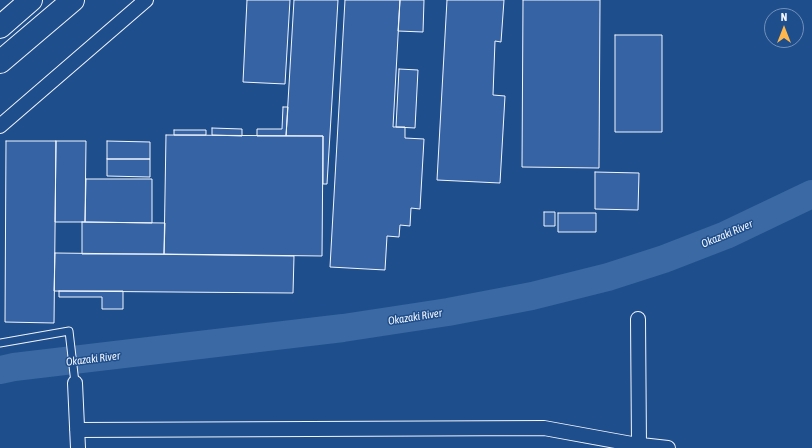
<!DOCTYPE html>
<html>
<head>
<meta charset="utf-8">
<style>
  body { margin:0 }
  #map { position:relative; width:812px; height:448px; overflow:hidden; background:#1f4e8c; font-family:"Asap Condensed",sans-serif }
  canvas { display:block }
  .north { position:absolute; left:764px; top:8px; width:40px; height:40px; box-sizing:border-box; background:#1f4e8c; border:1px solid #7391ba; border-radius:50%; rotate:0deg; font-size:11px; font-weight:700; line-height:16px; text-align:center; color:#f2f6ff }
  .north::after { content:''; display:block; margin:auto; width:14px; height:18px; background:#ffb74d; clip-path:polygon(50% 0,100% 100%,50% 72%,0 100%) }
</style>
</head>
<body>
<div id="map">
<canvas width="812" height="448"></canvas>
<div class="north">N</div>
</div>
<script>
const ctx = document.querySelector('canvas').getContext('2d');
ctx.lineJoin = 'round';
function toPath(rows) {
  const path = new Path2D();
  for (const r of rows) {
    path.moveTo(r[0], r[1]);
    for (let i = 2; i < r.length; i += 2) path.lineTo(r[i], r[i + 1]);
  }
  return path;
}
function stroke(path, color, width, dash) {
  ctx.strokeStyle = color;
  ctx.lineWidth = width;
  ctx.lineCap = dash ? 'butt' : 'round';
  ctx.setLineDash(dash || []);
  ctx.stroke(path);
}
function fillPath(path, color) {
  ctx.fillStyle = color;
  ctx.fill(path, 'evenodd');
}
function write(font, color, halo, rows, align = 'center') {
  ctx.font = font + ' "Asap Condensed",sans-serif';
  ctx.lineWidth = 3;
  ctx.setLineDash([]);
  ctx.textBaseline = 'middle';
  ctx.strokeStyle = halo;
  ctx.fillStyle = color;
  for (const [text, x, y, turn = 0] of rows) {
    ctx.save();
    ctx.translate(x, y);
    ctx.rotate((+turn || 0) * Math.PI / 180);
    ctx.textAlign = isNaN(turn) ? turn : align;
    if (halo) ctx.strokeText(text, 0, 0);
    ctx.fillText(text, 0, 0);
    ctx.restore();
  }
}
const river = toPath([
  [0,370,14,367,343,328,448,312,532,296,608,277,664,259,726,235,812,194]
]);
const building = toPath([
  [247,0,290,0,285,84,243,82,247,0],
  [294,0,338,0,327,184,323,184,323,136,286,136,294,0],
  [345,0,400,0,393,127,405,127,405,138,424,139,420,209,411,208,410,226,400,225,399,237,387,236,385,270,330,267,345,0],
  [400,0,424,0,423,32,398,31,400,0],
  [447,0,504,0,501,42,495,41,493,95,505,96,500,183,437,180,447,0],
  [523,0,600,0,599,168,522,167,523,0],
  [615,35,662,35,662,132,615,132,615,35],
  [399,69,418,70,415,128,396,127,399,69],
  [283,107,288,107,286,136,257,136,257,129,282,129,283,107],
  [212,128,242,129,242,136,212,135,212,128],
  [174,130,206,130,206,135,174,135,174,130],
  [166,135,323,136,322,256,164,254,166,135],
  [6,141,56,141,54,323,5,322,6,141],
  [56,141,86,141,85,222,55,222,56,141],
  [107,141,150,142,150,159,107,159,107,141],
  [107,159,150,159,150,177,107,176,107,159],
  [595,172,639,173,638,210,595,209,595,172],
  [86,179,152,179,152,223,85,222,86,179],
  [544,212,555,212,555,226,544,226,544,212],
  [558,213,596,213,596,232,558,232,558,213],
  [82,222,165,223,164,254,82,254,82,222],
  [55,253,294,256,293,293,54,291,55,253],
  [59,291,123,291,123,309,102,309,102,297,59,297,59,291]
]);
const lane = toPath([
  [0,343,69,331,75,383]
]);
const street = toPath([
  [0,126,146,0],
  [638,319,639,445],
  [75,383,78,448],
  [77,430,544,428,632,444,668,448]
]);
const highway = toPath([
  [0,27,31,0],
  [0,62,73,0]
]);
const waterNames = [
  ["Okazaki River",727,234,-23],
  ["Okazaki River",415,317,-9],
  ["Okazaki River",93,359,-7]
];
stroke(river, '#3b69a3', 28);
fillPath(building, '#3563a3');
stroke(building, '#f2f6ff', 1);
stroke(lane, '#f2f6ff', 9);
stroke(street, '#f2f6ff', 16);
stroke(highway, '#f2f6ff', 24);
stroke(lane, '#1f4e8c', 7);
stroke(street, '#1f4e8c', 14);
stroke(highway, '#1f4e8c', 22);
write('italic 11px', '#f2f6ff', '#1f4e8c', waterNames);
</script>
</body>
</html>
